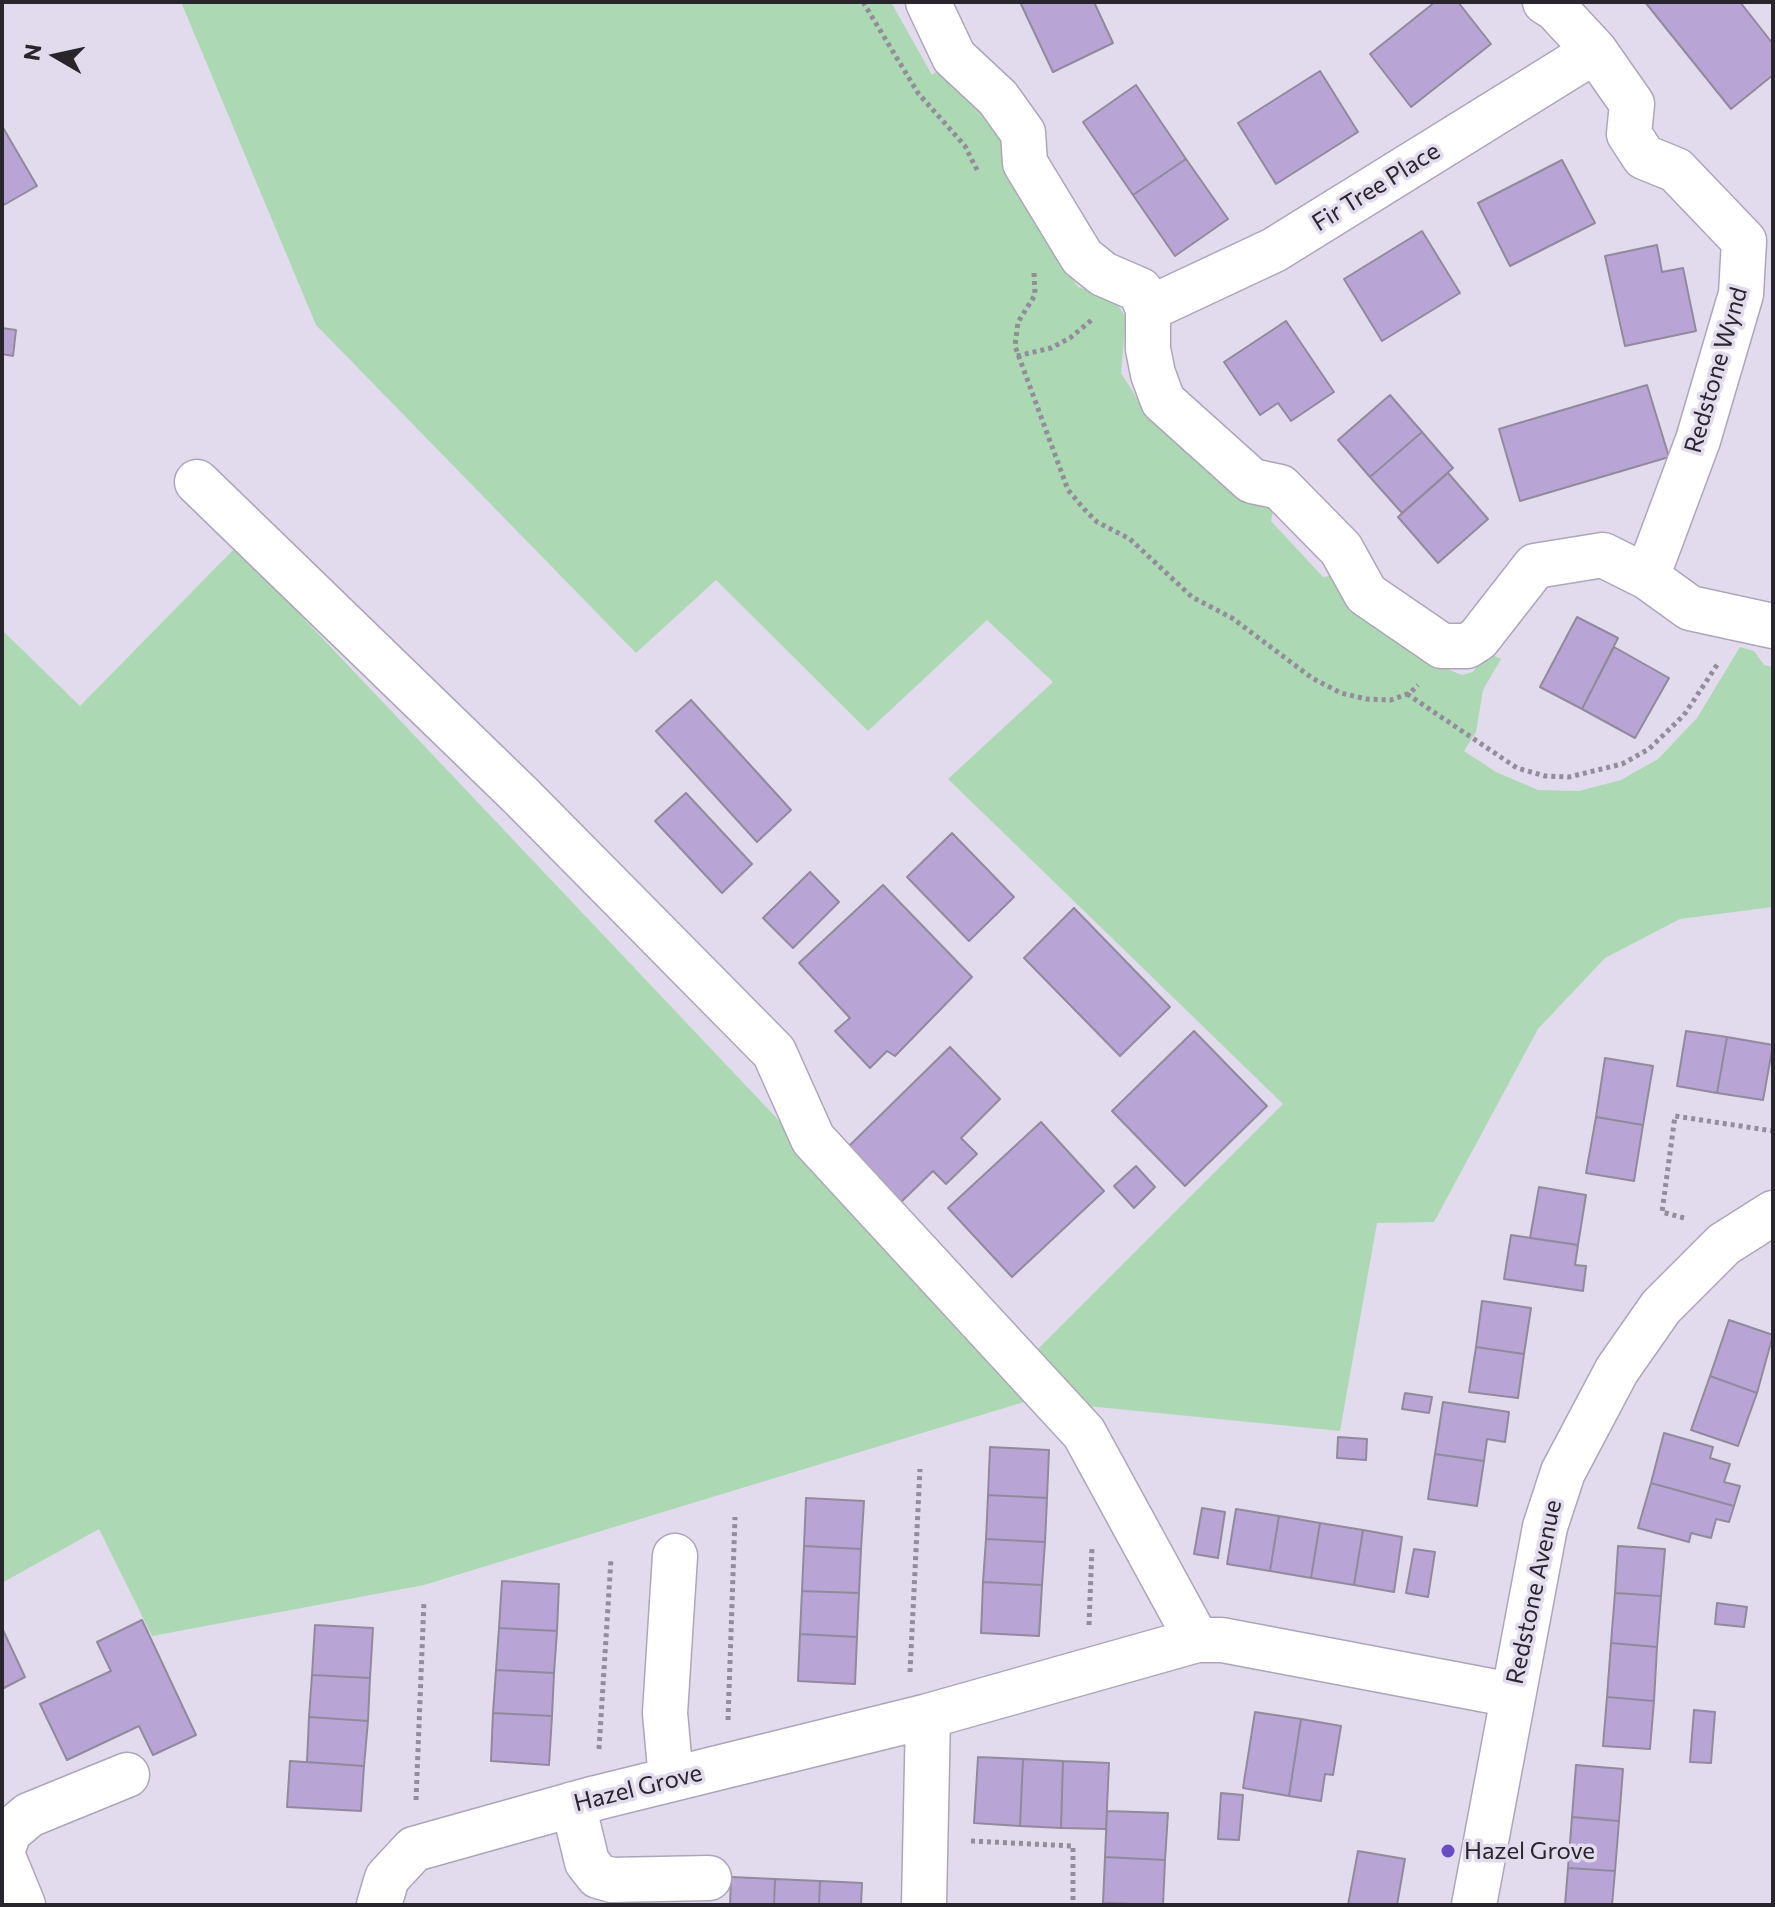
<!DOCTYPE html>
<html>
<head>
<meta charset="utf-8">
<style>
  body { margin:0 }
  #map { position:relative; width:1775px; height:1907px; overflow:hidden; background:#e2dbee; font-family:Commissioner,sans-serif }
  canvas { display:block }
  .frame { position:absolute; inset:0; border:4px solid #28252c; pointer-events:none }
  .north { position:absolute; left:16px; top:16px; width:80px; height:80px; -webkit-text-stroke:6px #e2dbee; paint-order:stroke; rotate:279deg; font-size:22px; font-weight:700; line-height:32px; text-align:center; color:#28252c }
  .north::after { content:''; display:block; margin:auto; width:28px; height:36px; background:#28252c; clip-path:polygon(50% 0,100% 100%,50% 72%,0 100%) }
</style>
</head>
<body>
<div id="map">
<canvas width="1775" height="1907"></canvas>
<div class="frame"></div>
<div class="north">N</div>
</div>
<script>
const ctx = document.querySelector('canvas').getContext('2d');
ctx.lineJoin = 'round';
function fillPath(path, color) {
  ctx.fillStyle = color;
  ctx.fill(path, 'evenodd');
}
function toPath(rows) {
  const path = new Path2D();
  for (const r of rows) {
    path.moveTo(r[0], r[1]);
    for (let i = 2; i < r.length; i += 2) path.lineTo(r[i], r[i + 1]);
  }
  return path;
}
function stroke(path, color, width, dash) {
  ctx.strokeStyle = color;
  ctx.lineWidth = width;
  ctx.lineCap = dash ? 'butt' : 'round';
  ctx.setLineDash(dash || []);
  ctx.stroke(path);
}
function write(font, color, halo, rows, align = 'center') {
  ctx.font = font + ' Commissioner,sans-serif';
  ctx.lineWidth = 7;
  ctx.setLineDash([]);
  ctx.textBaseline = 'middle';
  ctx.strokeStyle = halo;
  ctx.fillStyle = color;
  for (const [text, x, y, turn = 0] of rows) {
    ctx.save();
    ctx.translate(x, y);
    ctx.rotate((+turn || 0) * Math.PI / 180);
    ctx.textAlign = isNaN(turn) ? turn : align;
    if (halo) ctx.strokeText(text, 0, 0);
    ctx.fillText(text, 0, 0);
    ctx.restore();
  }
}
const green = toPath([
  [181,2,891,2,932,75,942,68,998,119,1064,267,1078,287,1113,297,1126,318,1121,373,1140,403,1165,430,1258,505,1274,506,1271,521,1323,577,1342,574,1423,659,1462,675,1473,672,1487,652,1501,659,1483,690,1476,732,1464,751,1496,772,1538,790,1579,791,1621,780,1658,759,1697,718,1740,647,1754,651,1764,665,1773,667,1773,907,1680,919,1605,958,1538,1029,1434,1222,1377,1223,1340,1431,1077,1405,1031,1356,1283,1104,948,779,1053,682,987,620,868,731,716,580,636,653,316,325],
  [236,547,769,1110,1037,1398,424,1585,152,1636,99,1529,2,1583,2,630,80,706]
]);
const building = toPath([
  [1020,2,1094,2,1113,43,1053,72,1020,2],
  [1435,2,1458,2,1491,44,1411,107,1370,54,1435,2],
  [1645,2,1740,2,1773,44,1773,75,1731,109,1645,2],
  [1320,71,1358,132,1276,184,1238,123,1320,71],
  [1136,85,1186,159,1133,195,1083,122,1136,85],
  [2,126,37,186,2,206,2,126],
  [1186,159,1228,219,1175,256,1133,195,1186,159],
  [1562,160,1595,223,1510,266,1478,203,1562,160],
  [1422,231,1460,293,1382,341,1344,279,1422,231],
  [1657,245,1662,272,1683,268,1696,331,1625,346,1605,256,1657,245],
  [1286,321,1334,392,1291,421,1278,403,1260,415,1224,362,1286,321],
  [2,328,16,330,13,356,2,354,2,328],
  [1647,385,1669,457,1520,501,1499,429,1647,385],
  [1390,395,1422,432,1370,477,1338,440,1390,395],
  [1422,432,1453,468,1402,513,1370,477,1422,432],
  [1448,473,1488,519,1438,563,1398,517,1448,473],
  [1577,617,1618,638,1582,709,1540,687,1577,617],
  [1614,647,1669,678,1635,738,1582,709,1614,647],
  [691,700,791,810,757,842,656,731,691,700],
  [686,793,752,864,722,893,655,821,686,793],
  [952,833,1014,897,969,941,907,877,952,833],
  [810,872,839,902,793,948,763,918,810,872],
  [883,885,972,977,895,1056,887,1051,870,1068,835,1031,850,1018,799,963,883,885],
  [1074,908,1170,1007,1120,1056,1024,958,1074,908],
  [1194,1031,1267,1106,1185,1186,1112,1111,1194,1031],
  [1686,1031,1727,1037,1717,1093,1677,1086,1686,1031],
  [1727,1037,1773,1045,1763,1100,1717,1093,1727,1037],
  [950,1047,1000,1099,961,1138,977,1154,946,1184,933,1171,900,1203,847,1148,950,1047],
  [1605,1058,1653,1066,1643,1125,1596,1117,1605,1058],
  [1596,1117,1643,1125,1634,1181,1586,1173,1596,1117],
  [1041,1122,1104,1191,1012,1277,948,1208,1041,1122],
  [1136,1166,1155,1187,1134,1208,1114,1186,1136,1166],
  [1539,1187,1586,1195,1578,1245,1530,1238,1539,1187],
  [1511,1235,1578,1245,1575,1265,1586,1266,1583,1291,1504,1279,1511,1235],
  [1482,1301,1531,1308,1524,1354,1476,1347,1482,1301],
  [1729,1320,1773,1335,1757,1393,1710,1376,1729,1320],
  [1476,1347,1524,1354,1518,1398,1469,1392,1476,1347],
  [1710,1376,1757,1393,1738,1446,1691,1430,1710,1376],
  [1405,1393,1432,1397,1429,1413,1402,1409,1405,1393],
  [1443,1402,1509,1412,1505,1442,1487,1439,1484,1461,1435,1454,1443,1402],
  [1664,1433,1713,1447,1710,1458,1730,1464,1724,1482,1740,1486,1734,1506,1651,1483,1664,1433],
  [1338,1437,1367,1439,1366,1460,1337,1458,1338,1437],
  [990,1447,1049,1450,1047,1498,988,1495,990,1447],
  [1435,1454,1484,1461,1477,1506,1428,1499,1435,1454],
  [1651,1483,1734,1506,1729,1522,1716,1519,1711,1538,1691,1533,1689,1542,1638,1528,1651,1483],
  [988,1495,1047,1498,1045,1542,986,1539,988,1495],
  [806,1498,864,1501,861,1549,804,1546,806,1498],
  [1202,1508,1225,1512,1218,1558,1194,1554,1202,1508],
  [1236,1509,1279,1516,1270,1571,1227,1564,1236,1509],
  [1279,1516,1320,1523,1311,1578,1270,1571,1279,1516],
  [1320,1523,1363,1530,1354,1585,1311,1578,1320,1523],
  [1363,1530,1402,1537,1394,1592,1354,1585,1363,1530],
  [986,1539,1045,1542,1042,1585,983,1582,986,1539],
  [804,1546,861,1549,859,1593,802,1591,804,1546],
  [1618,1546,1665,1549,1661,1596,1615,1593,1618,1546],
  [1414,1549,1435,1552,1428,1597,1406,1593,1414,1549],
  [502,1581,559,1584,557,1631,499,1628,502,1581],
  [983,1582,1042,1585,1039,1636,981,1633,983,1582],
  [802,1591,859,1593,857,1637,800,1634,802,1591],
  [1615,1593,1661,1596,1657,1647,1611,1643,1615,1593],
  [1717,1603,1747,1607,1744,1627,1715,1624,1717,1603],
  [142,1620,196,1735,153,1755,139,1726,67,1760,40,1704,111,1671,97,1642,142,1620],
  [315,1625,373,1628,370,1678,312,1675,315,1625],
  [2,1628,25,1677,2,1689,2,1628],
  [499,1628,557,1631,554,1673,496,1670,499,1628],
  [800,1634,857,1637,855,1684,798,1681,800,1634],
  [1611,1643,1657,1647,1654,1701,1607,1697,1611,1643],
  [496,1670,554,1673,552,1716,493,1713,496,1670],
  [312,1675,370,1678,368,1721,309,1717,312,1675],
  [1607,1697,1654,1701,1650,1749,1603,1746,1607,1697],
  [1694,1710,1715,1712,1711,1763,1690,1762,1694,1710],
  [1255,1712,1301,1719,1289,1796,1243,1788,1255,1712],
  [493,1713,552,1716,549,1765,491,1761,493,1713],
  [309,1717,368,1721,364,1766,307,1762,309,1717],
  [1301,1719,1341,1726,1333,1775,1325,1774,1321,1801,1289,1796,1301,1719],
  [978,1757,1023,1759,1020,1826,974,1823,978,1757],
  [1023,1759,1063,1761,1061,1828,1020,1826,1023,1759],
  [290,1761,364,1766,361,1811,287,1807,290,1761],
  [1063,1761,1109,1763,1106,1829,1061,1828,1063,1761],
  [1576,1765,1623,1769,1619,1821,1572,1817,1576,1765],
  [1221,1793,1243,1795,1239,1840,1218,1839,1221,1793],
  [1107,1811,1168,1813,1165,1860,1105,1857,1107,1811],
  [1572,1817,1619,1821,1615,1871,1568,1868,1572,1817],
  [1358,1851,1405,1859,1397,1905,1348,1905,1358,1851],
  [1105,1857,1165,1860,1163,1905,1103,1903,1105,1857],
  [1568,1868,1615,1871,1612,1905,1565,1905,1568,1868],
  [731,1877,775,1879,774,1905,730,1905,731,1877],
  [775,1879,820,1881,819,1905,774,1905,775,1879],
  [820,1881,862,1883,861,1905,819,1905,820,1881]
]);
const path = toPath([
  [863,2,918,93,965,146,977,170],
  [1034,273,1035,295,1018,322,1015,346,1068,490,1085,510,1097,522,1130,539,1192,597,1232,618,1312,678,1341,693,1366,699,1391,700,1410,693,1418,685],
  [1017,356,1051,348,1070,338,1094,318],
  [1407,694,1517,768,1545,776,1569,777,1622,764,1649,749,1684,715,1719,662],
  [1684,1218,1662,1212,1675,1116,1773,1131],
  [1089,1625,1092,1547],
  [910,1672,920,1469],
  [728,1720,735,1517],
  [599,1749,611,1559],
  [416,1800,424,1601],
  [971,1841,1073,1846,1073,1905]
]);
const minor = toPath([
  [928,2,954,57,998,98,1023,133,1025,163,1082,257,1103,274,1140,290,1148,309,1148,349,1153,374,1163,401,1252,481,1280,487,1341,549,1366,594,1442,646,1467,646,1478,639,1535,566,1603,555,1647,577,1690,608,1773,626],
  [1545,2,1556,9,1595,51,1632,104,1629,134,1644,157,1676,170,1744,241,1741,294,1698,440,1647,577],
  [1148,309,1274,250,1595,51],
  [197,482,520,795,774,1052,813,1139,1084,1433,1197,1640],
  [671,1779,665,1713,675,1556],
  [573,1804,587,1862,598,1876,612,1880,709,1878],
  [2,1852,9,1832,29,1815,127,1775],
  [2,1854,23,1905],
  [379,1905,387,1878,414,1849,596,1798,928,1716,1197,1640,1222,1640,1512,1695],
  [924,1905,928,1716],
  [1474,1905,1545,1527,1563,1472,1617,1370,1661,1307,1724,1244,1773,1213]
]);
const markers = [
  [1448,1851,8,"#684cc5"]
];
const streetNames = [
  ["Fir Tree Place",1376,187,-32],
  ["Redstone Wynd",1716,370,-74],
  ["Redstone Avenue",1534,1592,-78],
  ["Hazel Grove",638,1788,-14]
];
const poiNames = [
  ["Hazel Grove",1464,1851]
];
fillPath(green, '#acd9b3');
fillPath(building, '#b8a5d6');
stroke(building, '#918a9c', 2);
stroke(minor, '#ada6b9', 47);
stroke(path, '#938d9b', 5, [4, 4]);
stroke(minor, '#fff', 44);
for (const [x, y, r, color] of markers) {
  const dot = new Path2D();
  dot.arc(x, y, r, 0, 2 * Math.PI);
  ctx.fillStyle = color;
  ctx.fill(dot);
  stroke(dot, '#e2dbee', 3);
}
write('24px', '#28252c', '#e2dbee', streetNames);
write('24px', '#28252c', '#e2dbee', poiNames, 'left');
</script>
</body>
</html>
